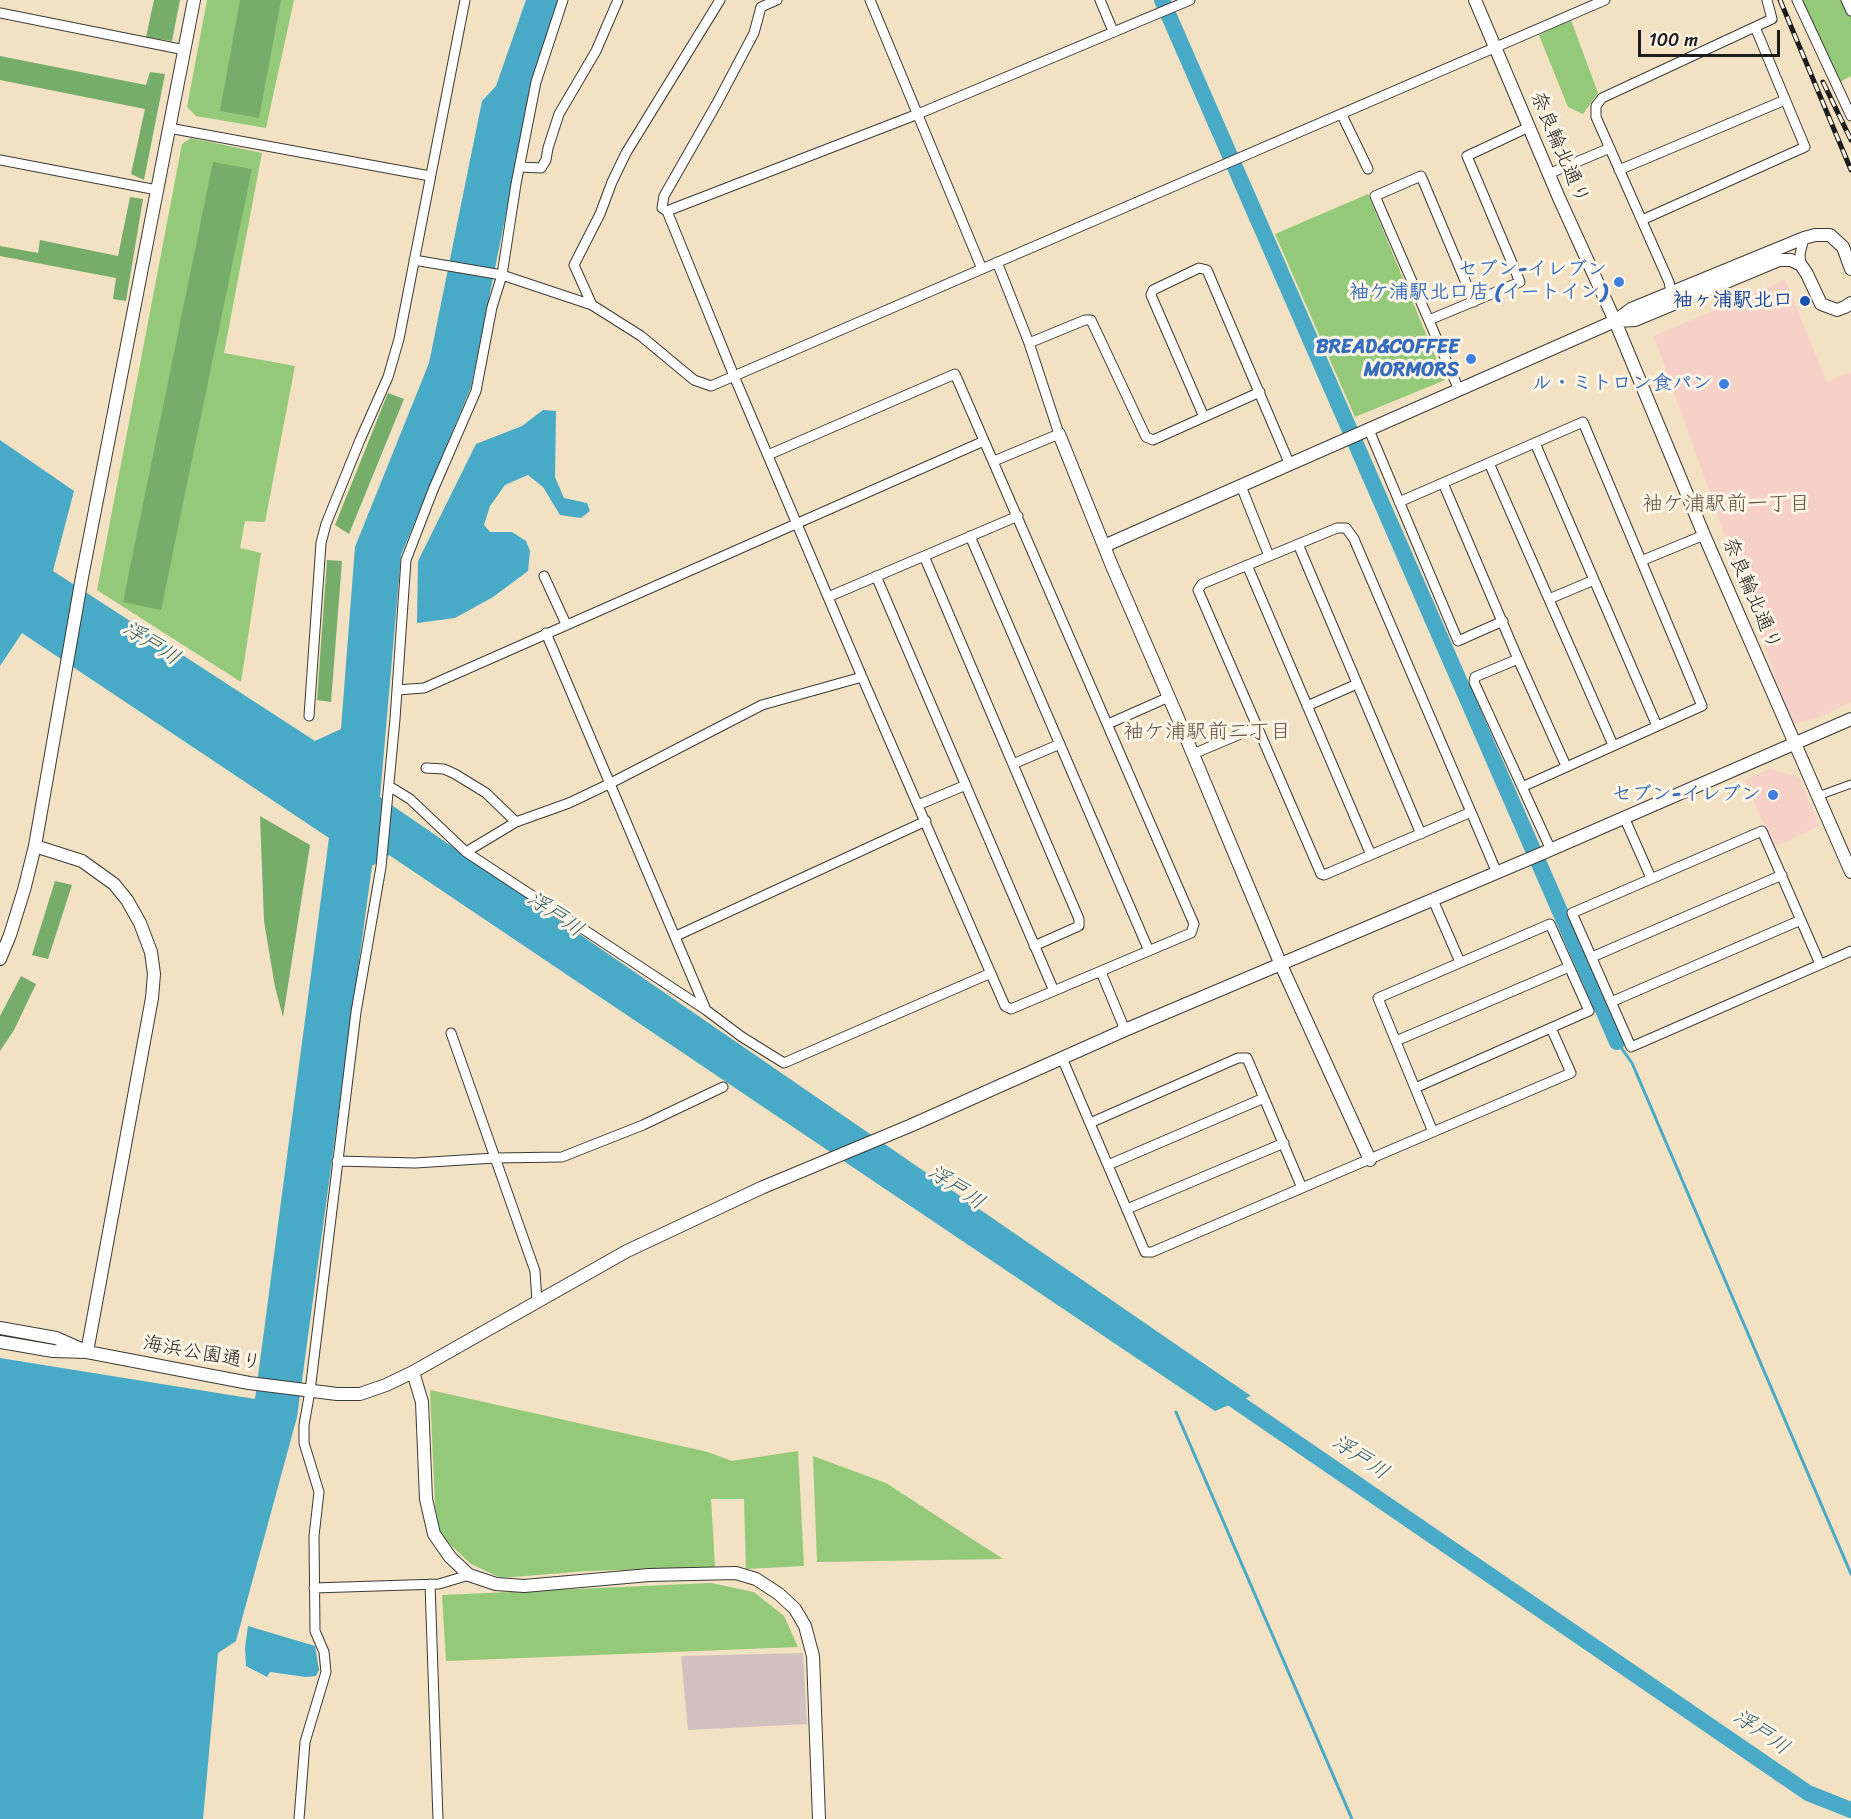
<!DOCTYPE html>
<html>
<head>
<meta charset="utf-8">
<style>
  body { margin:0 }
  #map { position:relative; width:1851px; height:1819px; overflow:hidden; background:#f2e1c2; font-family:Sriracha,sans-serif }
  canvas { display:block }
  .scale { position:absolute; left:1638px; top:30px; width:142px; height:27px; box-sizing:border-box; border:3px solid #1c1c1c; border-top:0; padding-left:8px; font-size:18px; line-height:21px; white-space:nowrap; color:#1c1c1c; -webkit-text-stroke:4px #fcf5e5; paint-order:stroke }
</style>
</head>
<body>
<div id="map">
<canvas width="1851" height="1819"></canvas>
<div class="scale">100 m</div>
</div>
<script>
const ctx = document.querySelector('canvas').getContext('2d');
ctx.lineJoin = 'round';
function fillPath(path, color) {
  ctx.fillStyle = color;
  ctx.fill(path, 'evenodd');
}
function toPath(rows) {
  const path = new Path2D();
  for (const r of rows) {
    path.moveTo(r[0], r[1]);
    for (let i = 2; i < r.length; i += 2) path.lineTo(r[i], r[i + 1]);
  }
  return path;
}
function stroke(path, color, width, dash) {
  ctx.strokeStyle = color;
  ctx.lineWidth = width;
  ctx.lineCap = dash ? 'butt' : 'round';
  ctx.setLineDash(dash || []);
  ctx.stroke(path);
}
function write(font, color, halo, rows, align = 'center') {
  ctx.font = font + ' Sriracha,"Klee One",sans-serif';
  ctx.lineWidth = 6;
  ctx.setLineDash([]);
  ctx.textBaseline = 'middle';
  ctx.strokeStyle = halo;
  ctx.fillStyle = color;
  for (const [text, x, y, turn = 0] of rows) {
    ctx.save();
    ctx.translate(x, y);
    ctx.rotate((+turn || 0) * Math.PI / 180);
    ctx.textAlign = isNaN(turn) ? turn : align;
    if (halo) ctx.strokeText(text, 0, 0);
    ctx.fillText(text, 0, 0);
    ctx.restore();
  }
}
const built = toPath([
  [1785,280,1827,382,1851,372,1851,702,1817,718,1792,724,1654,336],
  [1770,769,1799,777,1819,826,1774,847,1744,780]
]);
const industrial = toPath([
  [803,1653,807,1724,688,1730,681,1656]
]);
const green = toPath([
  [207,0,294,0,266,128,196,116,187,107],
  [1797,0,1846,0,1851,11,1851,76,1836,84],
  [1571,20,1598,93,1583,114,1568,107,1539,35],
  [191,138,262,153,224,353,295,366,265,522,245,521,240,548,261,553,241,682,97,590,182,144],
  [1368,194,1445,380,1355,417,1275,234],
  [430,1390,708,1452,732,1461,798,1451,804,1566,746,1569,744,1499,711,1499,715,1567,587,1571,501,1578,471,1564,441,1536,435,1506],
  [813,1456,886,1483,1003,1559,817,1562],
  [711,1583,754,1592,784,1616,798,1647,446,1661,442,1595]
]);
const forest = toPath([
  [154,0,180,0,172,41,146,37],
  [240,0,281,0,259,118,220,111],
  [0,56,146,85,150,72,165,74,144,180,131,174,145,109,0,80],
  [213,162,252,169,161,610,123,602],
  [130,197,143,199,126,301,113,299,116,278,0,256,0,246,38,253,40,240,118,256],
  [388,393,404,399,349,534,335,525],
  [327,560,342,561,331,702,317,700],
  [260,816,310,845,283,1017,275,987,264,921],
  [55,881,72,885,48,959,32,955],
  [21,976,36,984,14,1030,0,1051,0,1016]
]);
const water = toPath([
  [526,0,559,0,534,75,471,387,401,555,380,797,1251,1396,1215,1411,389,855,372,866,297,1417,236,1641,218,1653,203,1819,0,1819,0,1358,255,1399,329,838,22,633,0,666,0,440,74,491,53,571,315,741,341,729,355,547,429,363,482,101,496,86],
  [543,410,556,411,555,477,564,498,587,503,590,511,581,518,560,515,543,487,528,475,505,485,490,506,484,525,490,532,512,532,526,541,530,551,528,571,493,597,455,618,417,623,418,561,476,444,522,426],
  [248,1626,315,1646,319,1670,316,1676,306,1677,270,1672,267,1677,246,1666,245,1648]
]);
const stream = toPath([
  [1617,1042,1632,1063,1851,1574],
  [1176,1412,1352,1819]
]);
const river = toPath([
  [1162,0,1617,1042],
  [1221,1391,1808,1793,1851,1810]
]);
const pedestrian = toPath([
  [1818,796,1851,784]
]);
const minor = toPath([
  [870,0,982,269],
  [1100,0,1113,31],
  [1797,0,1851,116],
  [1846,0,1851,11],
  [0,13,185,50],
  [1342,115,1368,169],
  [169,128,430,176],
  [0,160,157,190],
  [520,167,541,168,546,160,548,148,559,114,596,51,618,0],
  [1619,170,1785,100],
  [1548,174,1610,148],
  [667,211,918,114,1190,0],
  [1642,220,1805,147,1755,27],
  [414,260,502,275,592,305,641,336,694,380,711,386,1605,0],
  [997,262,1029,343],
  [1801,265,1800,254,1804,238],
  [1671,291,1669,282,1596,117,1596,106,1602,98,1772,19,1767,0],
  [592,305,574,265,600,214,612,182,626,153,720,0],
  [1429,320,1520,282,1467,156,1529,127],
  [1459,390,1375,196,1421,176,1474,302],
  [1204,417,1151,295,1153,290,1199,268,1207,270,1290,465],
  [1369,430,1458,641,1503,621],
  [1535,443,1657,726],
  [768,455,955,374,1194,924,1191,933,1011,1009,1005,1006,862,677,734,376,667,211,662,208,664,196,717,103,754,33,761,7,777,0],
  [994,461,1059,434,1029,343,1085,320,1091,320,1146,437,1153,440,1260,392],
  [1489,463,1613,745],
  [1443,483,1518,659,1566,766],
  [1241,486,1269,556],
  [1399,502,1583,422,1702,706,1522,787],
  [970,536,1149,951],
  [1298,544,1421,834],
  [924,556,1079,919,1079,926,1034,946],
  [1641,561,1704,535],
  [1247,565,1371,855],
  [544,576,566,624],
  [876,576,1054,991],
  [828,597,1018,516],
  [1549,599,1594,580],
  [546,633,706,1010],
  [1518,659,1475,677,1474,682,1551,850],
  [397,690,424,688,984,441],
  [1307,706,1357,684],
  [309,716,321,543,326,524,360,440,388,377,399,339,465,0],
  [1108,724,1169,697],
  [1193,754,1257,727],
  [1013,764,1060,744],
  [426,768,444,769,455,774,486,793,516,822],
  [389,786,410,799,466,852,706,1010,742,1037,784,1063,991,973],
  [918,805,966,785],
  [1471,812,1324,875,1321,874,1198,590,1202,584,1337,528,1346,528,1354,539,1407,663,1471,812,1497,873],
  [1624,817,1651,878],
  [466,852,516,822,569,803,609,784,762,705,862,677],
  [1433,900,1460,962],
  [676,936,926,821],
  [1592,957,1782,875],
  [1820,964,1762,831,1572,913,1631,1047,1851,951],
  [1101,972,1125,1030],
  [1611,1002,1801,920],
  [451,1033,535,1271,537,1302],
  [1396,1041,1569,967],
  [1062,1058,1145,1252,1152,1252,1571,1073,1551,1028],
  [1415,1088,1589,1011,1550,924,1378,998,1433,1132],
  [1090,1123,1238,1058,1247,1058,1302,1188],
  [337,1161,415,1163,495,1158,562,1157,643,1125,723,1087],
  [1108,1165,1264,1098],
  [1127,1209,1284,1143],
  [430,1584,438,1819],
  [314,1588,439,1584,469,1575],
  [299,1819,305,1742,326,1672,324,1652,315,1631,314,1536,319,1492,304,1443,304,1425,310,1391,356,1012,381,867,395,719,406,560,433,490,476,391,492,307,502,275,516,184,536,82,563,0]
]);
const tertiary = toPath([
  [1475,0,1559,198,1615,321,1704,535,1851,872],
  [1615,321,1635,320,1779,260,1791,260,1801,265,1807,274,1821,304,1837,310,1845,307,1851,303],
  [1059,434,1112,566,1177,716,1281,965,1370,1160],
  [1104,546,1615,321,1631,309,1804,238,1815,235,1830,235,1843,247,1851,269],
  [35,846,82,861,114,884,127,900,140,923,151,952,154,974,152,998,87,1352],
  [0,959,10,935,24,890,35,846,82,577,194,0],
  [0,1328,56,1338,81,1349],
  [0,1342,53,1351,87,1352,249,1383,337,1394,360,1394,386,1385,413,1372,627,1251,761,1188,912,1125,1125,1030,1543,853,1851,719],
  [413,1372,422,1402,426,1499,434,1534,450,1557,469,1575,496,1584,524,1586,649,1575,736,1573,756,1579,779,1594,795,1609,805,1626,813,1656,819,1819]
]);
const rail = toPath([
  [1780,0,1851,170],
  [1823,82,1851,140]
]);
const markers = [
  [1619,282,6,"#3f7fe0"],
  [1805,301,6,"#1a4fb4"],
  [1471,359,6,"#3f7fe0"],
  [1724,384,6,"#3f7fe0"],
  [1773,795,6,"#3f7fe0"]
];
const streetNames = [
  ["奈良輪北通り",1559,148,67],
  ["奈良輪北通り",1751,594,67],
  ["海浜公園通り",202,1354,10]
];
const shopNames = [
  ["セブン-イレブン",1607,270],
  ["袖ケ浦駅北口店 (イートイン)",1607,293],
  ["BREAD&COFFEE",1459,348],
  ["MORMORS",1459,371],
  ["ル・ミトロン食パン",1712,384],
  ["セブン-イレブン",1761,795]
];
const transitNames = [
  ["袖ヶ浦駅北口",1793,301]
];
const neighbourhoodNames = [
  ["袖ケ浦駅前一丁目",1726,505],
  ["袖ケ浦駅前二丁目",1207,733]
];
const waterNames = [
  ["浮戸川",151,644,33],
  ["浮戸川",555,915,35],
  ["浮戸川",956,1188,34],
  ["浮戸川",1360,1458,34],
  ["浮戸川",1761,1733,35]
];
fillPath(built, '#f7d1c8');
fillPath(industrial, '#d2bfc0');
fillPath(green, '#94c97a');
fillPath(forest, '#77ad6a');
fillPath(water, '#48aac7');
stroke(stream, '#48aac7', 3);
stroke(river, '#48aac7', 16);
stroke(pedestrian, '#3c3a35', 9);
stroke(minor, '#3c3a35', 11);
stroke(tertiary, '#3c3a35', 14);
stroke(pedestrian, '#fff', 7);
stroke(minor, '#fff', 9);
stroke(tertiary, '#fff', 12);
stroke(rail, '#1c1c1c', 5);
stroke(rail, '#fcf5e5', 3, [9]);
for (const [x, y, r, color] of markers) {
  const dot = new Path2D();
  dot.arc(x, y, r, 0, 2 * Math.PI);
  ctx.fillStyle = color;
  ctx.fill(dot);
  stroke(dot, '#fcf5e5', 2);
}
write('20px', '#1c1c1c', '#fcf5e5', streetNames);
write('bold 20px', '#366cbe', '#fcf5e5', shopNames, 'right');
write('bold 20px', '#164399', '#fcf5e5', transitNames, 'right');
write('21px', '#604f45', '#fcf5e5', neighbourhoodNames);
write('italic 21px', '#305c69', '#fcf5e5', waterNames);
</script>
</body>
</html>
